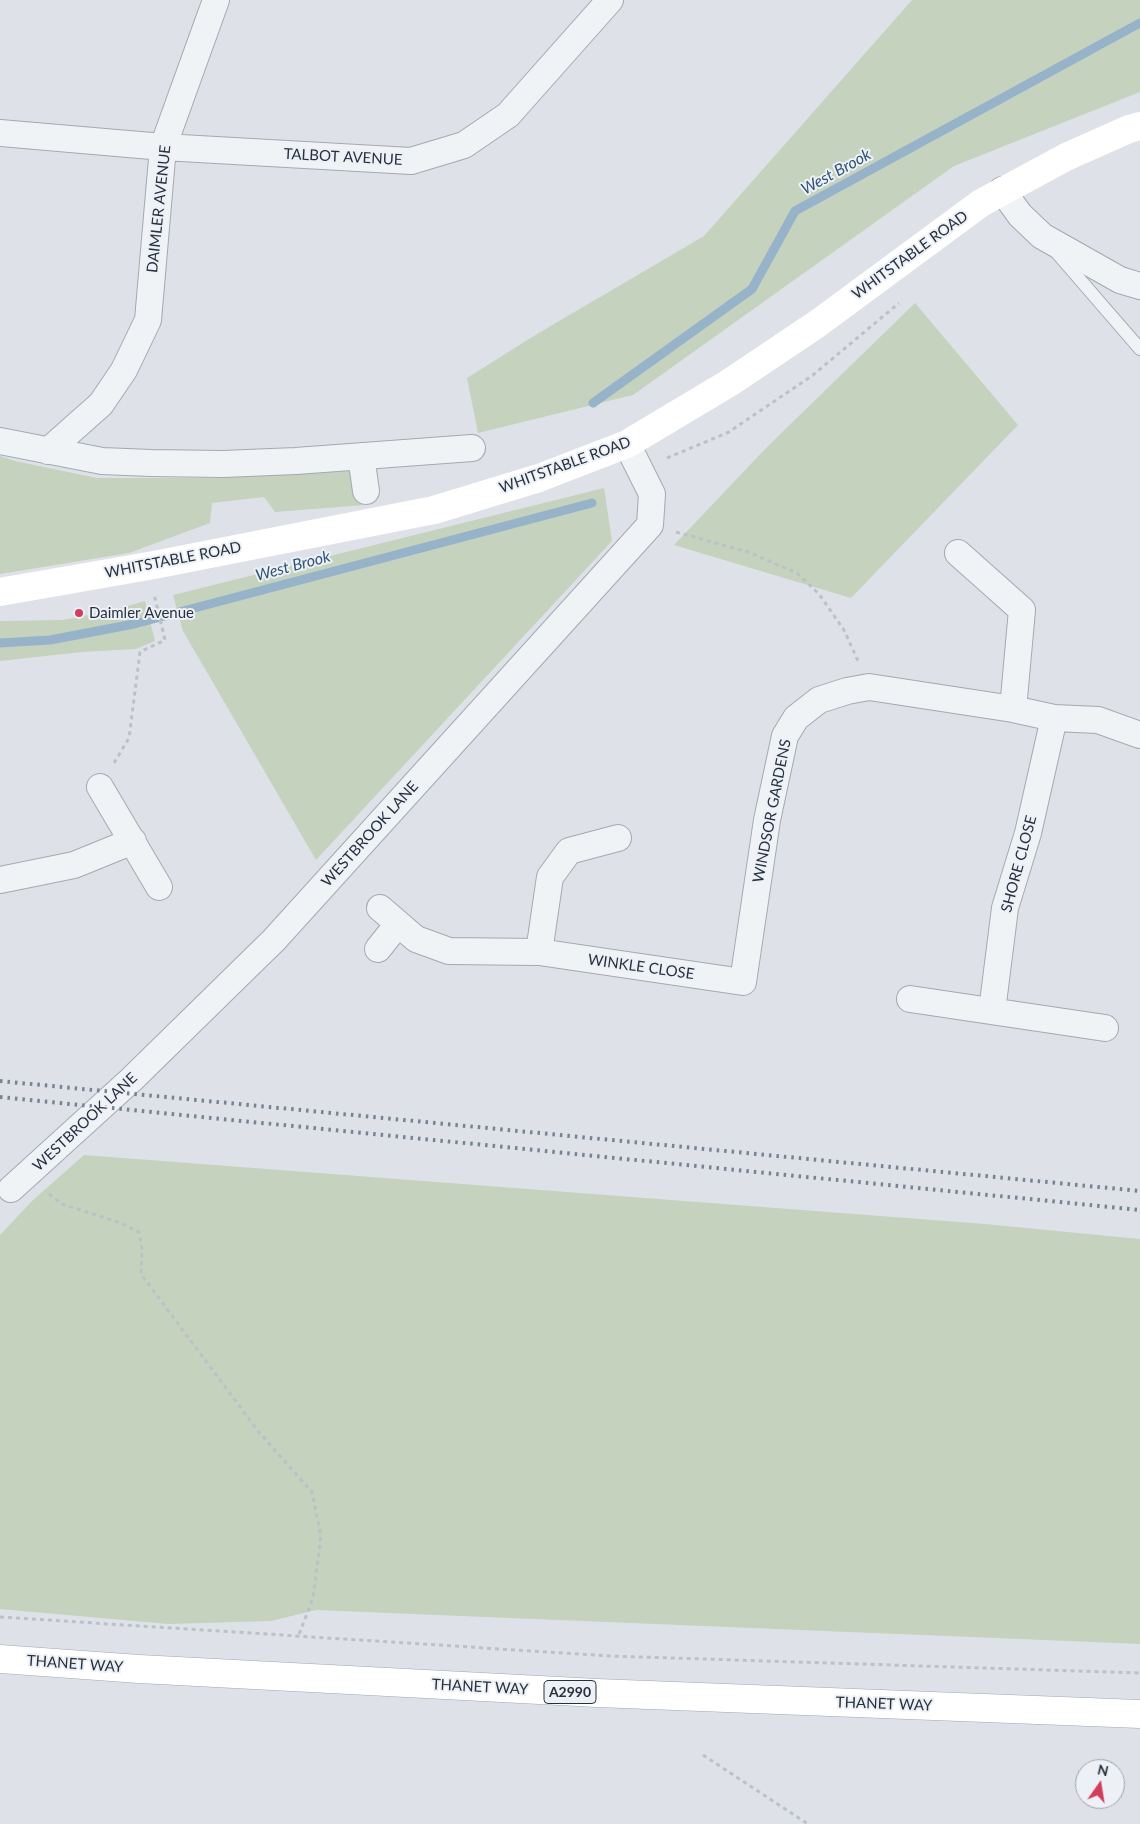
<!DOCTYPE html>
<html>
<head>
<meta charset="utf-8">
<style>
  body { margin:0 }
  #map { position:relative; width:1140px; height:1824px; overflow:hidden; background:#dee2e8; font-family:Lato,sans-serif }
  canvas { display:block }
  .north { position:absolute; left:1075px; top:1759px; width:50px; height:50px; box-sizing:border-box; background:#edf1f6; border:1px solid #9da4ad; border-radius:50%; rotate:13deg; font-size:14px; font-weight:700; line-height:20px; text-align:center; color:#26313f }
  .north::after { content:''; display:block; margin:auto; width:18px; height:22px; background:#d33c5d; clip-path:polygon(50% 0,100% 100%,50% 72%,0 100%) }
</style>
</head>
<body>
<div id="map">
<canvas width="1140" height="1824"></canvas>
<div class="north">N</div>
</div>
<script>
const ctx = document.querySelector('canvas').getContext('2d');
ctx.lineJoin = 'round';
function fillPath(path, color) {
  ctx.fillStyle = color;
  ctx.fill(path, 'evenodd');
}
function toPath(rows) {
  const path = new Path2D();
  for (const r of rows) {
    path.moveTo(r[0], r[1]);
    for (let i = 2; i < r.length; i += 2) path.lineTo(r[i], r[i + 1]);
  }
  return path;
}
function stroke(path, color, width, dash) {
  ctx.strokeStyle = color;
  ctx.lineWidth = width;
  ctx.lineCap = dash ? 'butt' : 'round';
  ctx.setLineDash(dash || []);
  ctx.stroke(path);
}
function write(font, color, halo, rows, align = 'center') {
  ctx.font = font + ' Lato,sans-serif';
  ctx.lineWidth = 4;
  ctx.setLineDash([]);
  ctx.textBaseline = 'middle';
  ctx.strokeStyle = halo;
  ctx.fillStyle = color;
  for (const [text, x, y, turn = 0] of rows) {
    ctx.save();
    ctx.translate(x, y);
    ctx.rotate((+turn || 0) * Math.PI / 180);
    ctx.textAlign = isNaN(turn) ? turn : align;
    if (halo) ctx.strokeText(text, 0, 0);
    ctx.fillText(text, 0, 0);
    ctx.restore();
  }
}
const green = toPath([
  [912,0,1140,0,1140,92,954,166,633,395,478,433,467,378,537,334,704,236],
  [915,303,1018,425,851,598,674,545,767,447],
  [0,456,15,461,97,478,217,478,360,468,364,505,275,512,264,497,212,503,210,523,129,553,0,574],
  [604,488,612,541,316,860,183,631,173,595],
  [145,601,155,641,136,649,82,652,0,661,0,621,63,620,114,610],
  [84,1155,985,1224,1140,1239,1140,1644,316,1610,271,1621,168,1624,0,1609,0,1235,33,1200]
]);
const stream = toPath([
  [593,403,752,289,795,211,1140,23],
  [0,643,50,640,134,624,592,503]
]);
const path = toPath([
  [667,458,729,432,813,375,899,303],
  [676,532,748,552,797,573,819,594,844,630,858,661],
  [114,763,129,738,140,652,165,640,154,594],
  [49,1194,62,1204,121,1223,139,1232,142,1249,141,1274,258,1431,312,1492,321,1536,313,1598,298,1637],
  [0,1617,610,1656,1140,1673],
  [703,1755,808,1824]
]);
const service = toPath([
  [1057,253,1140,349]
]);
const minor = toPath([
  [0,133,163,147,411,161,464,145,508,115,610,0],
  [1002,190,1020,215,1042,236,1120,280,1140,286],
  [0,441,102,461,151,463,223,464,296,461,472,448],
  [48,451,101,404,124,370,148,320,163,147,216,0],
  [361,456,366,491],
  [958,553,1022,610,1013,709],
  [100,787,159,887],
  [0,880,74,865,133,841],
  [380,908,416,939,449,951,539,952,743,982,767,820,785,736,796,718,819,700,847,691,869,687,1013,709,1054,718,1098,720,1140,735],
  [378,949,398,924],
  [539,952,550,877,569,851,618,838],
  [910,999,1105,1028],
  [992,1011,1005,908,1028,833,1054,718],
  [11,1189,132,1079,274,940,650,525,652,494,627,444]
]);
const secondary = toPath([
  [0,592,154,565,434,510,539,478,627,444,729,383,817,324,981,203,1066,157,1129,129,1140,126]
]);
const primary = toPath([
  [0,1659,139,1669,597,1693,1140,1714]
]);
const rail = toPath([
  [0,1081,1140,1191],
  [0,1097,1140,1210]
]);
const markers = [
  [79,613,5,"#d33c5d"]
];
const shields = [
  [570,1692,52]
];
const shieldNames = [
  ["A2990",570,1692]
];
const streetNames = [
  ["TALBOT AVENUE",343,157,3],
  ["DAIMLER AVENUE",159,209,-84],
  ["WHITSTABLE ROAD",910,255,-36],
  ["WHITSTABLE ROAD",565,465,-20],
  ["WHITSTABLE ROAD",173,560,-11],
  ["WINDSOR GARDENS",772,811,-79],
  ["WESTBROOK LANE",370,834,-48],
  ["SHORE CLOSE",1019,864,-75],
  ["WINKLE CLOSE",641,967,8],
  ["WESTBROOK LANE",85,1122,-43],
  ["THANET WAY",75,1664,4],
  ["THANET WAY",480,1687,3],
  ["THANET WAY",884,1704,2]
];
const poiNames = [
  ["Daimler Avenue",89,613]
];
const waterNames = [
  ["West Brook",836,172,-29],
  ["West Brook",293,566,-15]
];
fillPath(green, '#c5d2be');
stroke(stream, '#97b3ca', 9);
stroke(service, '#a3a9b2', 14);
stroke(minor, '#a3a9b2', 28);
stroke(primary, '#9ca7b4', 29);
stroke(path, '#bbc1c6', 3, [4, 4]);
stroke(service, '#f0f3f6', 12);
stroke(minor, '#f0f3f6', 26);
stroke(secondary, '#fff', 28);
stroke(primary, '#fff', 28);
stroke(rail, '#768392', 4, [2.5, 5]);
for (const [x, y, r, color] of markers) {
  const dot = new Path2D();
  dot.arc(x, y, r, 0, 2 * Math.PI);
  ctx.fillStyle = color;
  ctx.fill(dot);
  stroke(dot, '#edf1f6', 2);
}
for (const [x, y, w] of shields) {
  const box = new Path2D();
  box.roundRect(x - w / 2, y - 11.5, w, 23, 4);
  ctx.fillStyle = '#edf1f6';
  ctx.fill(box);
  stroke(box, '#26313f', 1);
}
write('bold 14px', '#26313f', null, shieldNames);
write('15px', '#26313f', '#edf1f6', streetNames);
write('15px', '#26313f', '#edf1f6', poiNames, 'left');
write('italic 16px', '#2f5375', '#edf1f6', waterNames);
</script>
</body>
</html>
